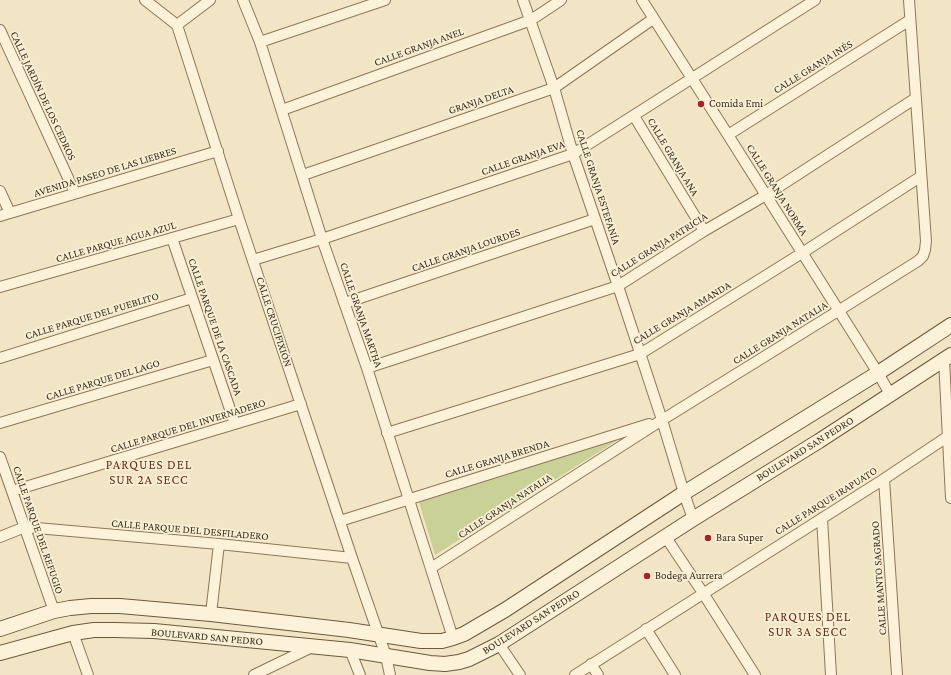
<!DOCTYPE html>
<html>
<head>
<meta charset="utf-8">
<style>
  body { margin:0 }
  canvas { display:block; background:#f2e5c5 }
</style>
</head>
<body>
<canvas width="951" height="675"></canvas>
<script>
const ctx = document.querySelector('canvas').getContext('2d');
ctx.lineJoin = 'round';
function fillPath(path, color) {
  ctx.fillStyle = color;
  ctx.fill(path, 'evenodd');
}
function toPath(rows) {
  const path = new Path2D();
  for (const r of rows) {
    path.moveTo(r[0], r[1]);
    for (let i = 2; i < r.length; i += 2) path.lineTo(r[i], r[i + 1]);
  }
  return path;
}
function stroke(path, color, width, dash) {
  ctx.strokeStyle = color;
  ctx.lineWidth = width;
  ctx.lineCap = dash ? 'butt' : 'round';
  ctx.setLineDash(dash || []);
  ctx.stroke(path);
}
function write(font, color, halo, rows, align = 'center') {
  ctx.font = font + ' "Crimson Pro",serif';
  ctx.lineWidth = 3.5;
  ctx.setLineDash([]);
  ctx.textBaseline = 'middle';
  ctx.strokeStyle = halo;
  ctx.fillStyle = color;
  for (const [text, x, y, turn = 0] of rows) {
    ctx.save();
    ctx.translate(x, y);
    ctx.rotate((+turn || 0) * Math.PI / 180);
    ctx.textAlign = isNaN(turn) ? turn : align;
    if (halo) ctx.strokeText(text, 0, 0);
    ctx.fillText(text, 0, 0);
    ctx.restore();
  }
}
const green = toPath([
  [621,438,435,555,419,502]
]);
const street = toPath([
  [145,0,177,25,239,219,352,558,386,656,390,675],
  [243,0,260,42,322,239,367,368,453,638],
  [523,0,554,88,573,154,618,286,662,420,684,493,693,519],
  [642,0,728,135,878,373,890,394],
  [177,25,210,0],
  [0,30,75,193],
  [260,42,385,0],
  [282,110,531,20,561,0],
  [634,116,704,231],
  [728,135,910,20],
  [303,175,554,88,653,19],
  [0,191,10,213],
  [0,216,218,151],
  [172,238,235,424],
  [253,260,322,239,573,154,815,0],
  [0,287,239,219],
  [345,303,595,219],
  [0,358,192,298],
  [944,359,951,498],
  [367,368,618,286,704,231,766,195,916,98],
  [0,423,213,360],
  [387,433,640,354,802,253,920,177],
  [0,457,54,611],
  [884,479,897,675],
  [12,491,301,404],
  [822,518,831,675],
  [340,521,649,424],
  [665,536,703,593,755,675],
  [0,537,25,527,219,544,352,558],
  [431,568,662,420,838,311,918,261,923,256,925,250,926,241,909,0],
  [211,614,219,544],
  [646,629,675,675],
  [73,633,88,675],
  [499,644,520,675],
  [350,650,360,675],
  [591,664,598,675],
  [254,675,312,647],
  [575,675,884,479,947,437]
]);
const secondary = toPath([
  [0,629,54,611,70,608,91,606,120,606,211,614,349,630,421,641,442,641,453,638,464,634,505,610,684,493,878,373,951,325],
  [0,653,73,633,94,630,115,630,154,631,350,650,430,663,445,664,459,662,469,659,499,644,693,519,819,441,951,355]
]);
const markers = [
  [701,104,4,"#a32524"],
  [708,538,4,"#a32524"],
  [647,576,4,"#a32524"]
];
const streetNames = [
  ["CALLE GRANJA ANEL",419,47,-20],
  ["CALLE GRANJA INÉS",813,67,-32],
  ["CALLE JARDÍN DE LOS CEDROS",43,96,65],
  ["GRANJA DELTA",481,100,-19],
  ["CALLE GRANJA ANA",673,157,59],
  ["CALLE GRANJA EVA",523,158,-19],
  ["AVENIDA PASEO DE LAS LIEBRES",105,172,-17],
  ["CALLE GRANJA ESTEFANÍA",598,187,72],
  ["CALLE GRANJA NORMA",777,190,58],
  ["CALLE PARQUE AGUA AZUL",116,242,-16],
  ["CALLE GRANJA PATRICIA",659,245,-32],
  ["CALLE GRANJA LOURDES",466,250,-19],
  ["CALLE GRANJA AMANDA",682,313,-31],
  ["CALLE GRANJA MARTHA",361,315,71],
  ["CALLE PARQUE DEL PUEBLITO",92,316,-17],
  ["CALLE CRUCIFIXIÓN",274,322,72],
  ["CALLE PARQUE DE LA CASCADA",215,327,71],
  ["CALLE GRANJA NATALIA",780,333,-32],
  ["CALLE PARQUE DEL LAGO",103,380,-17],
  ["CALLE PARQUE DEL INVERNADERO",188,426,-17],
  ["BOULEVARD SAN PEDRO",805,449,-32],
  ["CALLE GRANJA BRENDA",497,459,-17],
  ["CALLE PARQUE IRAPUATO",826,501,-32],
  ["CALLE GRANJA NATALIA",505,506,-33],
  ["CALLE PARQUE DEL REFUGIO",38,530,71],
  ["CALLE PARQUE DEL DESFILADERO",190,530,5],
  ["CALLE MANTO SAGRADO",879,578,-94],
  ["BOULEVARD SAN PEDRO",531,622,-32],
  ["BOULEVARD SAN PEDRO",207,637,5]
];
const poiNames = [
  ["Comida Emi",709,104],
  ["Bara Super",716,538],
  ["Bodega Aurrera",655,576]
];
const quarterNames = [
  ["PARQUES DEL",149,465],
  ["SUR 2A SECC",149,480],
  ["PARQUES DEL",808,617],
  ["SUR 3A SECC",808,632]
];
fillPath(green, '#c9d197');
stroke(street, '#8f7659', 12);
stroke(secondary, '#70573c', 16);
stroke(street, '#fbf2d9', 10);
stroke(secondary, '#fbf2d9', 14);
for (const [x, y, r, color] of markers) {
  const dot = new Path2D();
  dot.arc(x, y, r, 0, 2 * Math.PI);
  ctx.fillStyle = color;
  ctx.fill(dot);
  stroke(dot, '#f8efd5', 1.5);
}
write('11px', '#3d2e1e', '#f8efd5', streetNames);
write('11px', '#3d2e1e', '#f8efd5', poiNames, 'left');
ctx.letterSpacing = '1px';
write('13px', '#6e2d1a', '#f8efd5', quarterNames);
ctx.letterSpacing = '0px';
</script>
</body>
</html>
